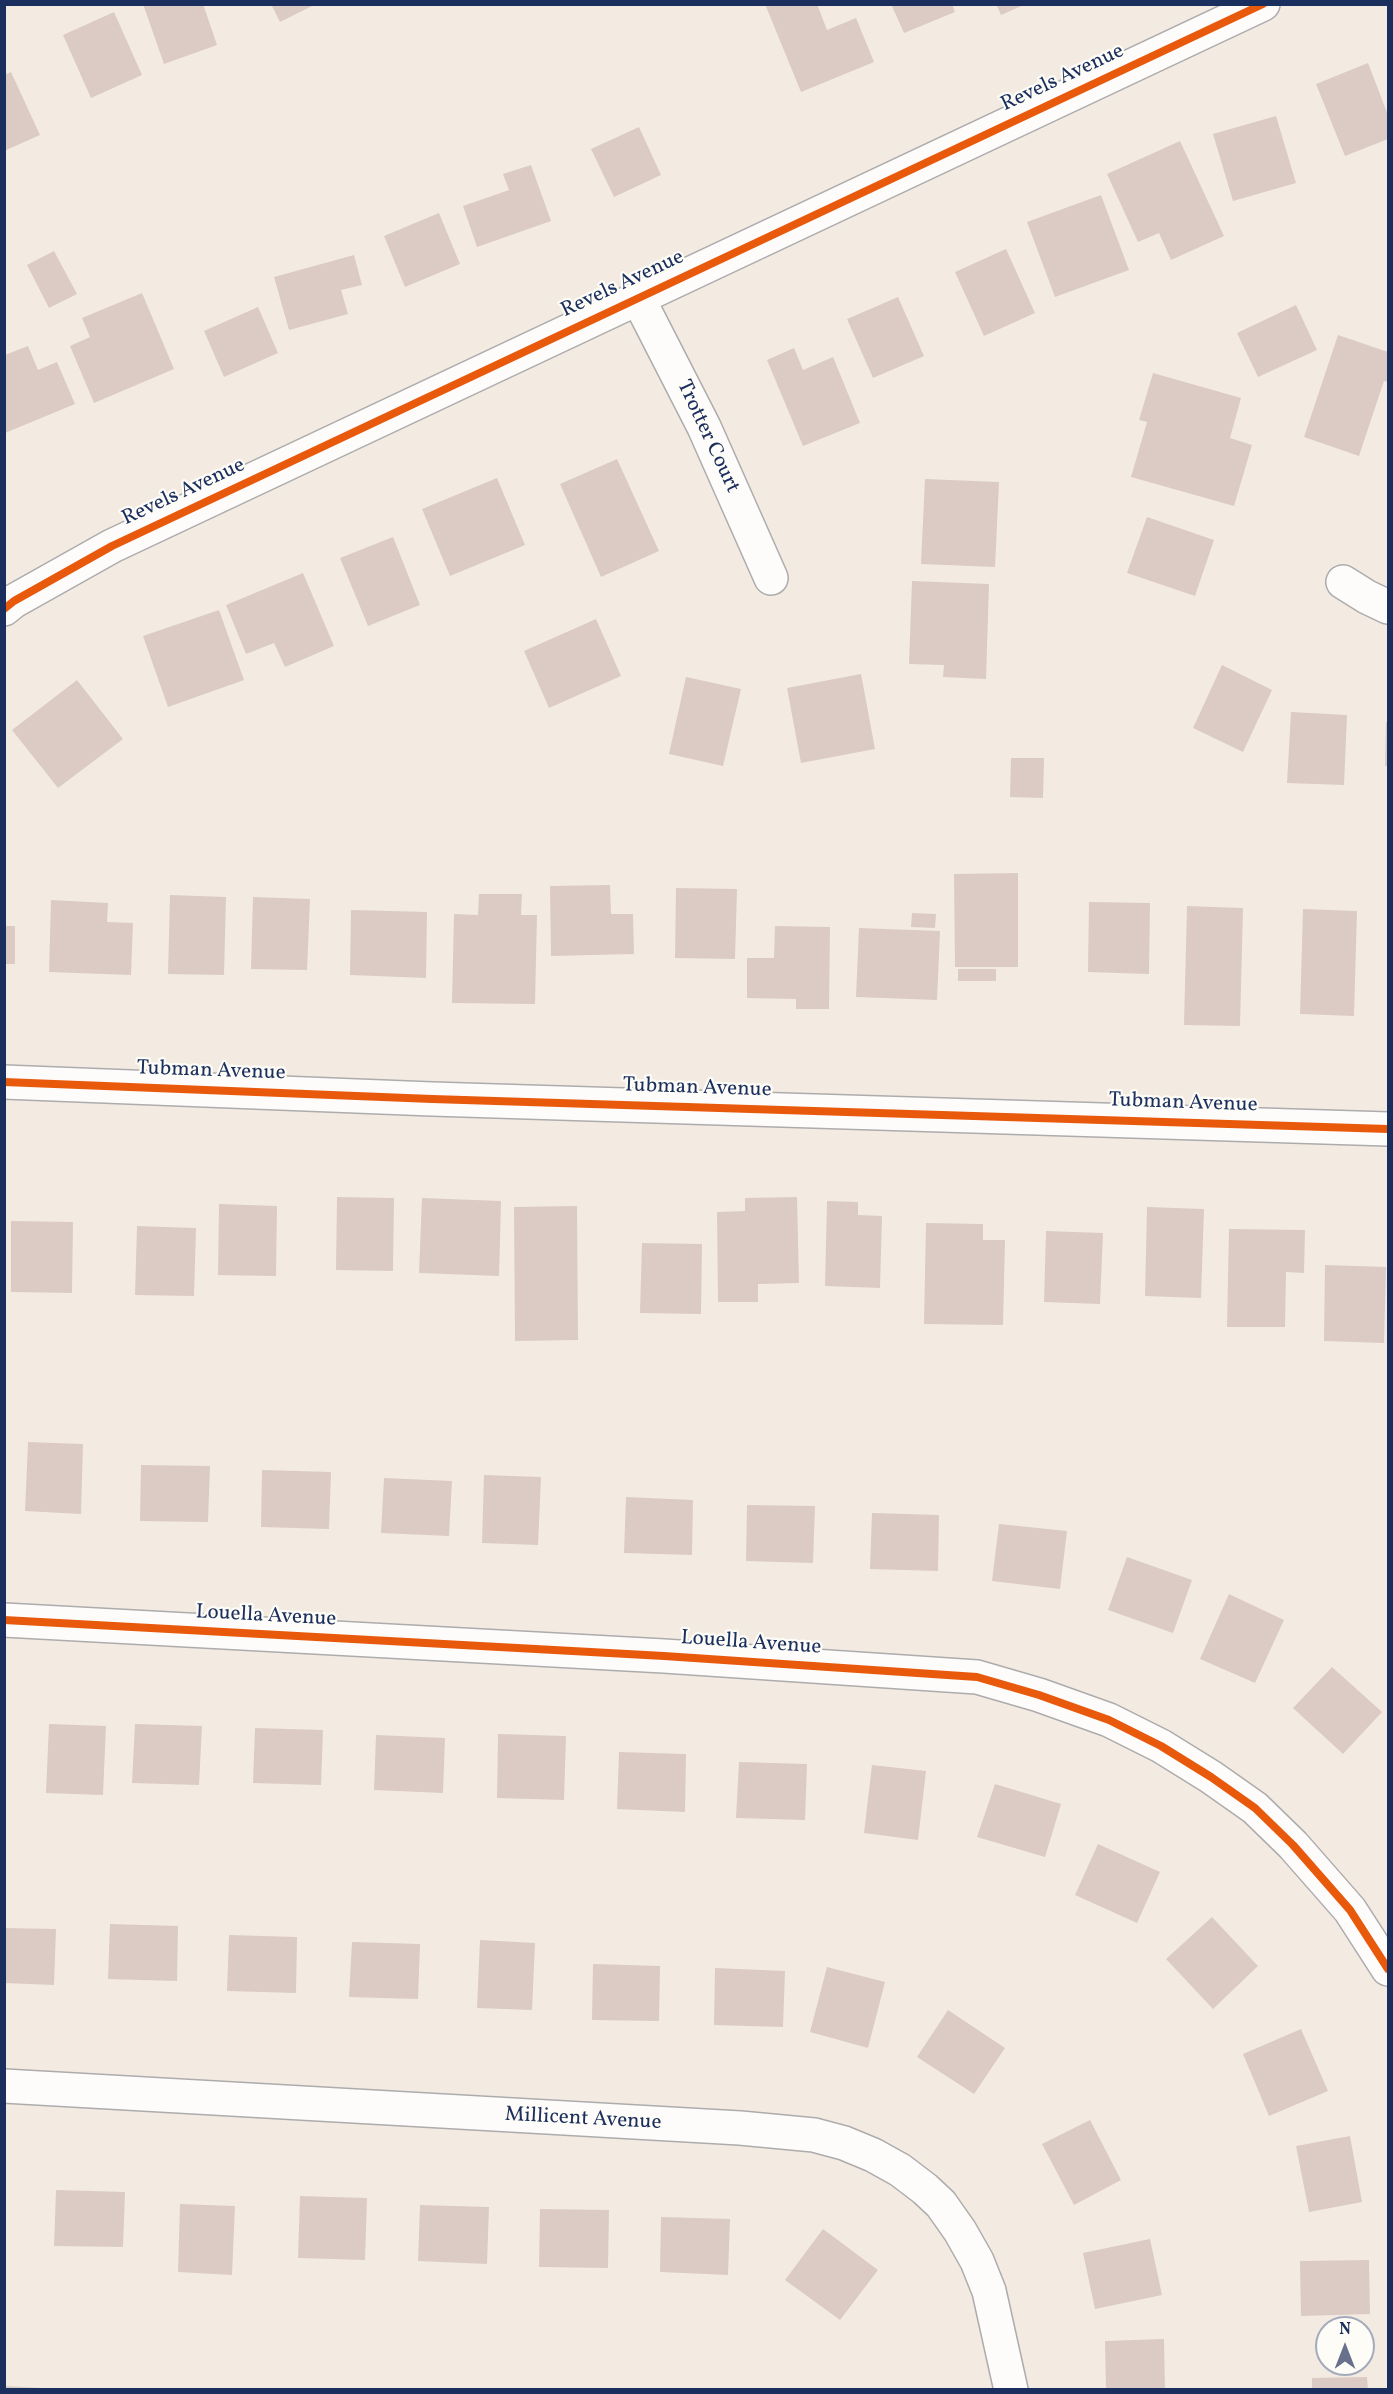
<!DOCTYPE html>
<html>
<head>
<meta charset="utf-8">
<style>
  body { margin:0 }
  #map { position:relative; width:1393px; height:2394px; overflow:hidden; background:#f3ebe2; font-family:Vollkorn,serif }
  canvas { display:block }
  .frame { position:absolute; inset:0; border:6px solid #1b2f5e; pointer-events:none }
  .north { position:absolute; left:1315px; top:2316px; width:60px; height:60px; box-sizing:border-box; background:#fdfcf7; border:2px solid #a3aaba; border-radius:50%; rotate:0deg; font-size:16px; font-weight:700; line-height:24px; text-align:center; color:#1b2f5e }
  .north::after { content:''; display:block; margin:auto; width:21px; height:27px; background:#67718c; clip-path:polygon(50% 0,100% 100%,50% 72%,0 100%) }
</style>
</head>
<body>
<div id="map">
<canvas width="1393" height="2394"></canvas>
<div class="frame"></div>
<div class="north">N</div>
</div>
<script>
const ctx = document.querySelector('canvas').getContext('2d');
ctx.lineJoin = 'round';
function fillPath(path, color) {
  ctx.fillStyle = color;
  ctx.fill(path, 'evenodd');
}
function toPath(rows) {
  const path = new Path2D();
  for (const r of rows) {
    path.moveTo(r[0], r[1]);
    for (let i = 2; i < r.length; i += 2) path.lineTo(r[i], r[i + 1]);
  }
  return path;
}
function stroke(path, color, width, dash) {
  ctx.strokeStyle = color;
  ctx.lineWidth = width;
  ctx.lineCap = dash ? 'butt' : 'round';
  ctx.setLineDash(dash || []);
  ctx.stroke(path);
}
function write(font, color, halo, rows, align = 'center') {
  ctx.font = font + ' Vollkorn,serif';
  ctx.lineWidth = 4.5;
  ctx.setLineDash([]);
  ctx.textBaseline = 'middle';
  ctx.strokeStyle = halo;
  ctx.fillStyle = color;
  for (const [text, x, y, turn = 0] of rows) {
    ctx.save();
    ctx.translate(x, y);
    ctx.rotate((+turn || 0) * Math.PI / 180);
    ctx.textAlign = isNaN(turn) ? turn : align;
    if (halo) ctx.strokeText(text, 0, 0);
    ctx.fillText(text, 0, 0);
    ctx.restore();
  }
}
const building = toPath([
  [143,4,203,4,217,45,164,64],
  [271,4,316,4,280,22],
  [765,4,817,4,827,30,856,18,874,62,801,92],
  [891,4,952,4,955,12,904,33],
  [996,4,1026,4,1001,15],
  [114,12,142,75,91,98,63,35],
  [1368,63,1388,115,1388,139,1345,156,1316,84],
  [11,72,40,135,4,151,4,75],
  [1276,116,1296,183,1233,201,1213,134],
  [639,127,661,175,614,197,591,149],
  [1180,141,1224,236,1171,260,1159,233,1138,242,1107,174],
  [531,165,551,221,477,247,463,206,509,190,503,174],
  [1101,195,1129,270,1055,297,1027,222],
  [439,213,460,264,405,287,384,236],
  [1006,249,1035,313,984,336,955,272],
  [54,251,77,294,49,308,27,265],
  [354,255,362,285,341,290,348,314,289,330,274,277],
  [142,293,174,369,94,403,70,346,90,337,82,318],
  [898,297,924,356,873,378,847,319],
  [1296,305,1317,350,1258,377,1237,333],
  [258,307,278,353,224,377,204,331],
  [1338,335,1388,352,1388,382,1384,381,1359,456,1304,437],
  [28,346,38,370,57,362,75,404,5,433,5,355],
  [794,348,803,370,833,357,860,423,803,446,767,360],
  [1153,373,1241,398,1230,438,1252,445,1234,506,1131,477,1147,422,1139,420],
  [617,459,659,551,601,577,560,484],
  [497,478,525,545,450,576,422,509],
  [925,479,999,482,995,567,921,564],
  [1147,517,1214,540,1195,596,1127,573],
  [393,537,420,605,368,626,340,558],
  [303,573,334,646,285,667,274,643,246,654,226,605],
  [912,581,989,584,986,679,943,677,944,665,909,664],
  [219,610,244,680,168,707,143,636],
  [596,619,621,676,549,708,524,651],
  [1222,665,1272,690,1243,752,1193,728],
  [861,674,875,749,801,763,787,688],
  [686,677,741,689,723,766,669,754],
  [77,680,123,739,58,788,12,730],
  [1291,712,1347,715,1344,785,1287,783],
  [1386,722,1388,722,1388,766,1385,766],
  [1011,758,1044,758,1043,798,1010,797],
  [1018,873,1018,967,955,967,954,874],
  [610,885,611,914,633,914,634,954,551,956,550,886],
  [676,888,737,889,735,959,675,958],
  [479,894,522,894,521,915,537,915,535,1004,452,1003,454,914,478,915],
  [170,895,226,897,224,975,168,974],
  [253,897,310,899,307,970,251,969],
  [51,900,108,903,107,922,133,923,131,975,49,972],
  [1089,902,1150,903,1149,974,1088,972],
  [1187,906,1243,908,1240,1026,1184,1025],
  [1303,909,1357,911,1354,1016,1300,1014],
  [351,910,427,912,426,978,350,975],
  [912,913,936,914,935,928,911,927],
  [4,926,15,926,15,964,4,964],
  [775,926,830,927,829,1009,796,1009,796,999,747,998,747,958,774,958],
  [859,928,940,931,937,1000,856,997],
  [958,969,996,969,996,981,958,981],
  [337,1197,394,1198,393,1271,336,1270],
  [797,1197,799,1283,758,1284,758,1302,718,1302,717,1212,745,1211,745,1198],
  [422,1198,501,1201,499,1276,419,1273],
  [827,1201,858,1202,858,1215,882,1216,880,1288,825,1286],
  [219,1204,277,1206,276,1276,218,1275],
  [577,1206,578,1340,515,1341,514,1207],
  [1147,1207,1204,1209,1201,1298,1145,1296],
  [11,1221,73,1222,72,1293,11,1292],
  [926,1223,983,1224,983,1240,1005,1240,1003,1325,924,1324],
  [137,1226,196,1228,194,1296,135,1295],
  [1229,1229,1305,1230,1304,1273,1286,1272,1285,1327,1227,1327],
  [1046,1231,1103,1233,1100,1304,1044,1302],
  [642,1243,702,1244,701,1314,640,1313],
  [1325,1265,1386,1267,1384,1343,1324,1341],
  [28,1442,83,1444,81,1514,25,1511],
  [141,1465,210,1466,208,1522,140,1521],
  [262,1470,331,1472,329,1529,261,1527],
  [484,1475,541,1477,538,1545,482,1543],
  [384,1478,452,1481,449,1536,381,1533],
  [626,1497,693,1500,692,1555,624,1553],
  [747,1505,815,1506,813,1563,746,1561],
  [872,1513,939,1515,938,1571,870,1569],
  [999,1524,1067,1531,1060,1589,992,1581],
  [1127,1557,1192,1580,1173,1633,1108,1610],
  [1229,1594,1284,1620,1255,1683,1200,1659],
  [1332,1667,1382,1712,1343,1754,1293,1708],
  [49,1724,106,1726,103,1795,46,1793],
  [135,1724,202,1726,199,1785,132,1783],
  [255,1728,323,1730,321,1785,253,1783],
  [498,1734,566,1736,564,1800,497,1798],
  [376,1735,445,1738,443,1793,374,1790],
  [619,1752,686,1754,685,1812,617,1809],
  [739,1762,807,1764,805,1820,736,1818],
  [872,1765,926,1771,918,1840,864,1833],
  [995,1784,1061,1804,1045,1857,977,1837],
  [1098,1844,1160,1872,1137,1923,1075,1895],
  [1212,1917,1258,1966,1213,2009,1166,1959],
  [110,1924,178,1926,177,1981,108,1979],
  [4,1928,56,1929,54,1985,4,1983],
  [229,1935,297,1937,296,1993,227,1991],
  [480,1940,535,1943,532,2010,477,2008],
  [352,1942,420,1944,418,1999,349,1997],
  [593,1964,660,1966,659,2021,592,2020],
  [827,1967,885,1982,868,2048,810,2032],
  [715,1968,785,1971,783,2027,714,2025],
  [948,2010,1005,2048,974,2094,917,2057],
  [1301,2029,1328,2091,1269,2116,1243,2054],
  [1090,2120,1121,2180,1074,2205,1042,2144],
  [1350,2136,1362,2202,1309,2212,1296,2146],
  [56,2190,125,2192,123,2247,54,2246],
  [300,2196,367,2198,365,2260,298,2258],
  [180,2204,235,2206,232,2275,178,2272],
  [420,2205,489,2207,487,2264,418,2261],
  [540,2209,609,2210,608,2268,539,2267],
  [661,2217,730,2219,728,2275,660,2272],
  [823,2229,878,2270,840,2320,785,2280],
  [1150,2239,1162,2295,1095,2309,1083,2253],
  [1369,2260,1370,2314,1301,2316,1300,2261],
  [1164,2339,1165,2390,1106,2390,1105,2341],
  [1367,2377,1368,2390,1312,2390,1312,2378],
  [4,2386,43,2388,43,2390,4,2390]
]);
const street = toPath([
  [638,298,704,427,771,578],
  [1343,582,1367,597,1388,607],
  [4,609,14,601,112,546,1263,4],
  [4,1082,432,1099,1388,1129],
  [4,1620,664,1656,977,1677,1039,1695,1109,1720,1161,1746,1211,1777,1255,1808,1293,1845,1350,1910,1388,1969],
  [4,2086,740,2128,814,2135,844,2143,873,2155,900,2170,925,2189,941,2204,960,2231,977,2261,989,2291,1011,2390]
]);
const cycleway = toPath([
  [4,609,14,601,112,546,1263,4],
  [4,1082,432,1099,1388,1129],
  [4,1620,664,1656,977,1677,1039,1695,1109,1720,1161,1746,1211,1777,1255,1808,1293,1845,1350,1910,1388,1969]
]);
const streetNames = [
  ["Revels Avenue",1063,79,-25],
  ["Revels Avenue",623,285,-25],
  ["Trotter Court",707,437,65],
  ["Revels Avenue",184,493,-25],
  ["Tubman Avenue",211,1072,2],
  ["Tubman Avenue",697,1089,2],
  ["Tubman Avenue",1183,1104,2],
  ["Louella Avenue",266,1617,3],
  ["Louella Avenue",751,1644,4],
  ["Millicent Avenue",583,2120,3]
];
fillPath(building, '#dbcbc4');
stroke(street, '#adabac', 36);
stroke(street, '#fdfcfb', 33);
stroke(cycleway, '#e8590c', 8);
write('21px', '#1b2f5e', '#fdfcf7', streetNames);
</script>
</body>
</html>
